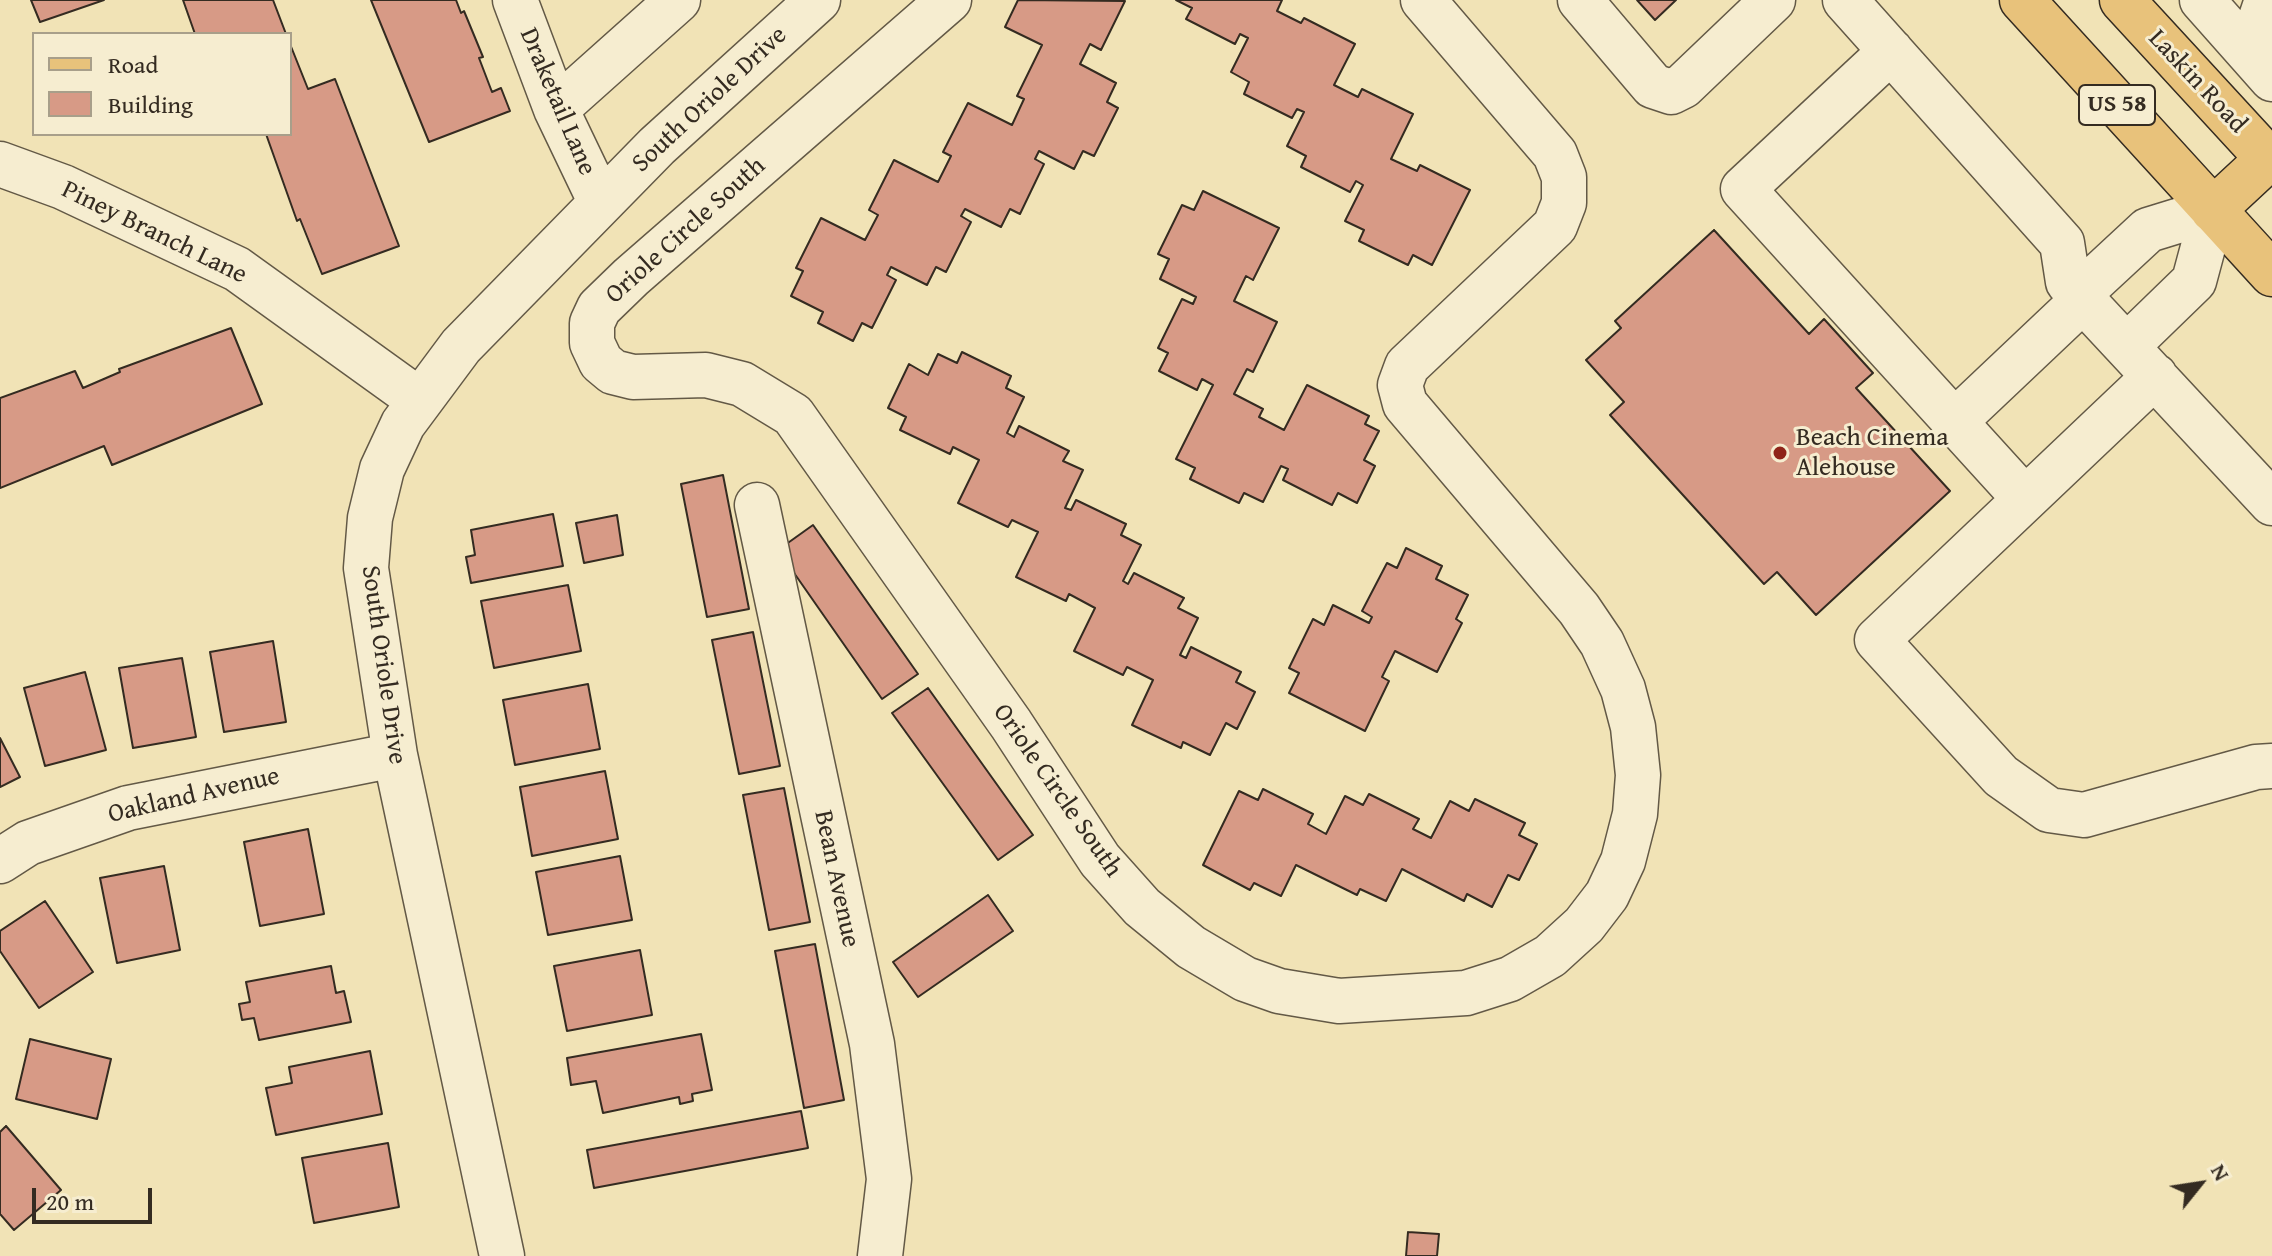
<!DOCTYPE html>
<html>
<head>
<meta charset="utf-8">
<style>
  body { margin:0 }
  #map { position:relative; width:2272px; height:1256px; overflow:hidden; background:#f1e3b6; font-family:"Gentium Book Plus",serif }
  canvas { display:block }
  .legend { position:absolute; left:32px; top:32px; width:260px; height:104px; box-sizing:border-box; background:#f6edd0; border:2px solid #a89f8a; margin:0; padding:10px 14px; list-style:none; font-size:24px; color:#342b21 }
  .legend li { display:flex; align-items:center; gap:16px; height:40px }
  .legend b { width:40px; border:2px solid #a89f8a }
  .north { position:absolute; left:2160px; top:1144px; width:80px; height:80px; -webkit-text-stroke:6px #f6edd0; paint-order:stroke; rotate:60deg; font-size:22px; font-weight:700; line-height:32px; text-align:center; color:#342b21 }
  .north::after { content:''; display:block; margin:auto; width:28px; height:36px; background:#342b21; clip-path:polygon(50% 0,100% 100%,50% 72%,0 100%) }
  .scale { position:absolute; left:32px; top:1188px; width:120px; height:36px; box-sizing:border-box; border:4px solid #342b21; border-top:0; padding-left:10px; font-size:24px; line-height:28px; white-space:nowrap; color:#342b21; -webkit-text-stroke:6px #f6edd0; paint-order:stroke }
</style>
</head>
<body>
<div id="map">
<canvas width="2272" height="1256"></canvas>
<ul class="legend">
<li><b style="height:10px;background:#e8c27b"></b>Road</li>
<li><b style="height:22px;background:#d79a86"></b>Building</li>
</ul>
<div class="north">N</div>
<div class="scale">20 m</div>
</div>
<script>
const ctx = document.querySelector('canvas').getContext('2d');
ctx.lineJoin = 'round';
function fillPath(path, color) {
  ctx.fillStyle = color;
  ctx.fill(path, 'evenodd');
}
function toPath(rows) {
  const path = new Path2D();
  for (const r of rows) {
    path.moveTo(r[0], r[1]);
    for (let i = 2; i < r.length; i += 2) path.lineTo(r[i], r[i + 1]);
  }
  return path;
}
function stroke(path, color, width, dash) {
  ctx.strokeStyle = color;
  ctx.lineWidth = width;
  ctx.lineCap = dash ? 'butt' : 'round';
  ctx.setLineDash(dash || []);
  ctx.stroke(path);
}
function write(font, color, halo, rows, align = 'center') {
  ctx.font = font + ' "Gentium Book Plus",serif';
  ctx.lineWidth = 6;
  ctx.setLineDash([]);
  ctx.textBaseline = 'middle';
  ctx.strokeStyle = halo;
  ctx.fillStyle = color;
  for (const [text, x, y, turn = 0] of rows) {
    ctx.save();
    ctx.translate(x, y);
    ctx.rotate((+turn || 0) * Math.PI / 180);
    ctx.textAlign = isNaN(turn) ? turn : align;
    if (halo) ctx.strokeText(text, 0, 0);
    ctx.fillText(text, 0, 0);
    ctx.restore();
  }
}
const building = toPath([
  [31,0,104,0,40,22,31,0],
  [183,0,273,0,286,34,195,34,183,0],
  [371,0,456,0,461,13,464,11,483,57,479,58,492,92,501,88,510,111,429,142,371,0],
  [1018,0,1125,1,1101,50,1090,44,1080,64,1116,83,1107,102,1118,108,1094,156,1083,151,1074,169,1039,151,1035,159,1044,164,1020,214,1010,209,1001,227,965,209,961,216,971,222,946,272,936,267,927,285,891,267,887,275,896,280,872,328,862,323,853,341,818,323,823,312,791,296,803,271,796,268,821,218,865,240,878,215,869,210,894,160,938,182,951,156,943,152,968,103,1012,125,1024,99,1017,96,1042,45,1005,27,1018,0],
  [1176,0,1282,0,1277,11,1301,23,1304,18,1355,44,1334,85,1358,97,1362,89,1413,114,1391,159,1417,171,1420,165,1470,190,1432,265,1413,255,1408,265,1359,241,1364,230,1345,221,1363,185,1356,181,1350,192,1301,167,1306,156,1287,146,1304,112,1297,109,1292,118,1244,94,1249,82,1231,72,1248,38,1240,34,1235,44,1186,19,1192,8,1176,0],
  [1637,0,1676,0,1655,20,1637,0],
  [290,44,308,89,335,79,399,246,322,274,300,219,297,221,266,134,290,134,290,44],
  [1203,191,1279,228,1253,280,1246,276,1234,301,1277,322,1253,372,1247,369,1234,394,1263,409,1259,417,1284,430,1307,385,1369,416,1365,424,1379,431,1364,460,1375,466,1357,503,1338,493,1332,505,1283,480,1288,469,1281,466,1263,502,1244,493,1239,503,1190,479,1195,468,1176,459,1213,385,1202,379,1197,390,1159,371,1168,353,1158,348,1182,299,1193,304,1196,297,1160,279,1169,259,1158,254,1182,205,1194,210,1203,191],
  [1714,230,1809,334,1824,319,1873,373,1856,388,1950,491,1816,615,1777,572,1764,584,1610,415,1624,402,1586,360,1621,328,1615,321,1714,230],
  [231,328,262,404,112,465,104,446,0,488,0,398,75,371,83,388,120,372,119,369,231,328],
  [962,352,1011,376,1006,388,1024,397,1007,433,1014,437,1019,426,1069,451,1063,461,1083,470,1065,508,1071,510,1076,500,1126,524,1121,535,1141,545,1123,581,1128,584,1134,573,1184,598,1178,608,1198,618,1180,655,1186,658,1191,647,1241,672,1236,682,1255,692,1237,729,1226,723,1210,755,1183,742,1181,748,1132,725,1153,680,1127,667,1123,675,1074,651,1095,608,1069,594,1066,601,1016,577,1038,532,1012,520,1008,527,958,503,979,460,953,447,950,454,900,430,906,417,888,408,909,364,928,375,938,354,957,363,962,352],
  [723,475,749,609,707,617,681,484,723,475],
  [553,514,563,566,471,583,466,557,475,555,471,530,553,514],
  [617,515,623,555,584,563,576,523,617,515],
  [813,525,918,674,882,699,778,550,813,525],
  [1406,548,1442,566,1436,579,1468,595,1456,619,1462,623,1437,672,1395,651,1382,677,1389,681,1365,731,1289,693,1299,673,1289,668,1313,619,1324,625,1333,605,1369,623,1372,617,1362,611,1387,563,1397,568,1406,548],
  [568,585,581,651,494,668,481,601,568,585],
  [753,632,780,766,739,774,712,640,753,632],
  [273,641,286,722,224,732,210,652,273,641],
  [182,658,196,737,133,748,119,668,182,658],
  [85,672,106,750,45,766,24,688,85,672],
  [588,684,600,749,515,765,503,700,588,684],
  [928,688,1033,835,998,860,892,713,928,688],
  [0,738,20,777,0,787,0,738],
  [605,771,618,839,532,856,520,787,605,771],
  [784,788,810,922,769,930,743,795,784,788],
  [1263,789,1313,814,1308,824,1326,834,1345,796,1363,805,1369,794,1419,819,1413,829,1431,838,1450,801,1469,811,1475,799,1525,823,1519,835,1537,844,1519,880,1508,875,1492,907,1467,894,1464,901,1402,869,1386,901,1360,889,1357,895,1296,865,1281,896,1254,883,1250,890,1203,865,1239,791,1258,800,1263,789],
  [308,829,324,914,260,926,244,842,308,829],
  [620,856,632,920,548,935,536,872,620,856],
  [164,866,180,950,117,963,100,878,164,866],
  [988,895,1013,931,918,997,893,962,988,895],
  [45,901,93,972,39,1008,0,951,0,931,45,901],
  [815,944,844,1100,804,1108,775,951,815,944],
  [640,950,652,1015,567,1031,554,966,640,950],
  [331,966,336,993,344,991,351,1022,259,1040,254,1018,242,1020,239,1004,250,1002,246,982,331,966],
  [701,1034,712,1090,692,1094,693,1101,680,1104,679,1097,603,1113,596,1081,571,1085,567,1058,701,1034],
  [30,1039,111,1059,97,1119,16,1099,30,1039],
  [370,1051,382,1114,276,1135,266,1088,292,1083,289,1067,370,1051],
  [801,1111,808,1148,594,1188,587,1150,801,1111],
  [6,1126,61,1190,14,1230,0,1214,0,1132,6,1126],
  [388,1143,399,1207,314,1223,302,1158,388,1143],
  [1408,1232,1439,1234,1437,1256,1406,1256,1408,1232]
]);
const minor = toPath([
  [515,0,556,109,601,203],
  [949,0,631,277,599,308,592,323,592,343,601,362,613,372,633,377,706,375,742,384,793,415,1011,724,1100,860,1142,907,1191,947,1245,979,1279,991,1339,1001,1466,993,1510,979,1550,956,1584,925,1607,895,1623,861,1635,814,1638,775,1633,727,1623,689,1602,643,1579,609,1405,404,1400,385,1407,366,1555,226,1564,203,1564,177,1555,154,1423,0],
  [1580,0,1653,86,1671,92,1683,86,1773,0],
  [1845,0,2062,243,2068,282,2083,300,2272,503],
  [2202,0,2272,79],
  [1891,51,1743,189,2025,499],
  [2249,53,2267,0],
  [556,109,678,0],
  [0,164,63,187,237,269,419,400],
  [2079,294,2148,230,2213,210],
  [2127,346,2194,281,2213,210],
  [2155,376,1877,640,2001,776,2049,810,2084,815,2256,767,2272,766],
  [1953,423,2083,300],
  [757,505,872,1044,889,1179,880,1256],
  [0,861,28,843,128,808,395,755],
  [502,1256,395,755,366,568,370,518,382,469,403,424,461,346,657,146,818,0]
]);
const major = toPath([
  [2022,0,2272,274],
  [2122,0,2272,163],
  [2213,210,2268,159]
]);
const markers = [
  [1780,453,8,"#8f2418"]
];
const shields = [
  [2117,105,76]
];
const shieldNames = [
  ["US 58",2117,105]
];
const streetNames = [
  ["Laskin Road",2197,82,47],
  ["South Oriole Drive",710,100,-43],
  ["Draketail Lane",557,102,67],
  ["Oriole Circle South",686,231,-42],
  ["Piney Branch Lane",154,233,26],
  ["South Oriole Drive",383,665,82],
  ["Oriole Circle South",1057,791,55],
  ["Oakland Avenue",194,796,-13],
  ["Bean Avenue",836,879,78]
];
const poiNames = [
  ["Beach Cinema",1796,438],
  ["Alehouse",1796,468]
];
fillPath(building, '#d79a86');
stroke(building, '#342b21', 2);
stroke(minor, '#635946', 47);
stroke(major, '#342b21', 47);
stroke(minor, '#f6edd0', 44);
stroke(major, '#e8c27b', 44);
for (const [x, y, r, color] of markers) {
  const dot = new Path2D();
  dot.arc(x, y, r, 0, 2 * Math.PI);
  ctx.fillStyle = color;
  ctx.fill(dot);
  stroke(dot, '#f6edd0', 3);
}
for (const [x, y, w] of shields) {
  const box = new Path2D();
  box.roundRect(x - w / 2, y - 20, w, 40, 6);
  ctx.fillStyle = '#f6edd0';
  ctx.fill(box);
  stroke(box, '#342b21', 2);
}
write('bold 24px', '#342b21', null, shieldNames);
write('26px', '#342b21', '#f6edd0', streetNames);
write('26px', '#342b21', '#f6edd0', poiNames, 'left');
</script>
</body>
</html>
